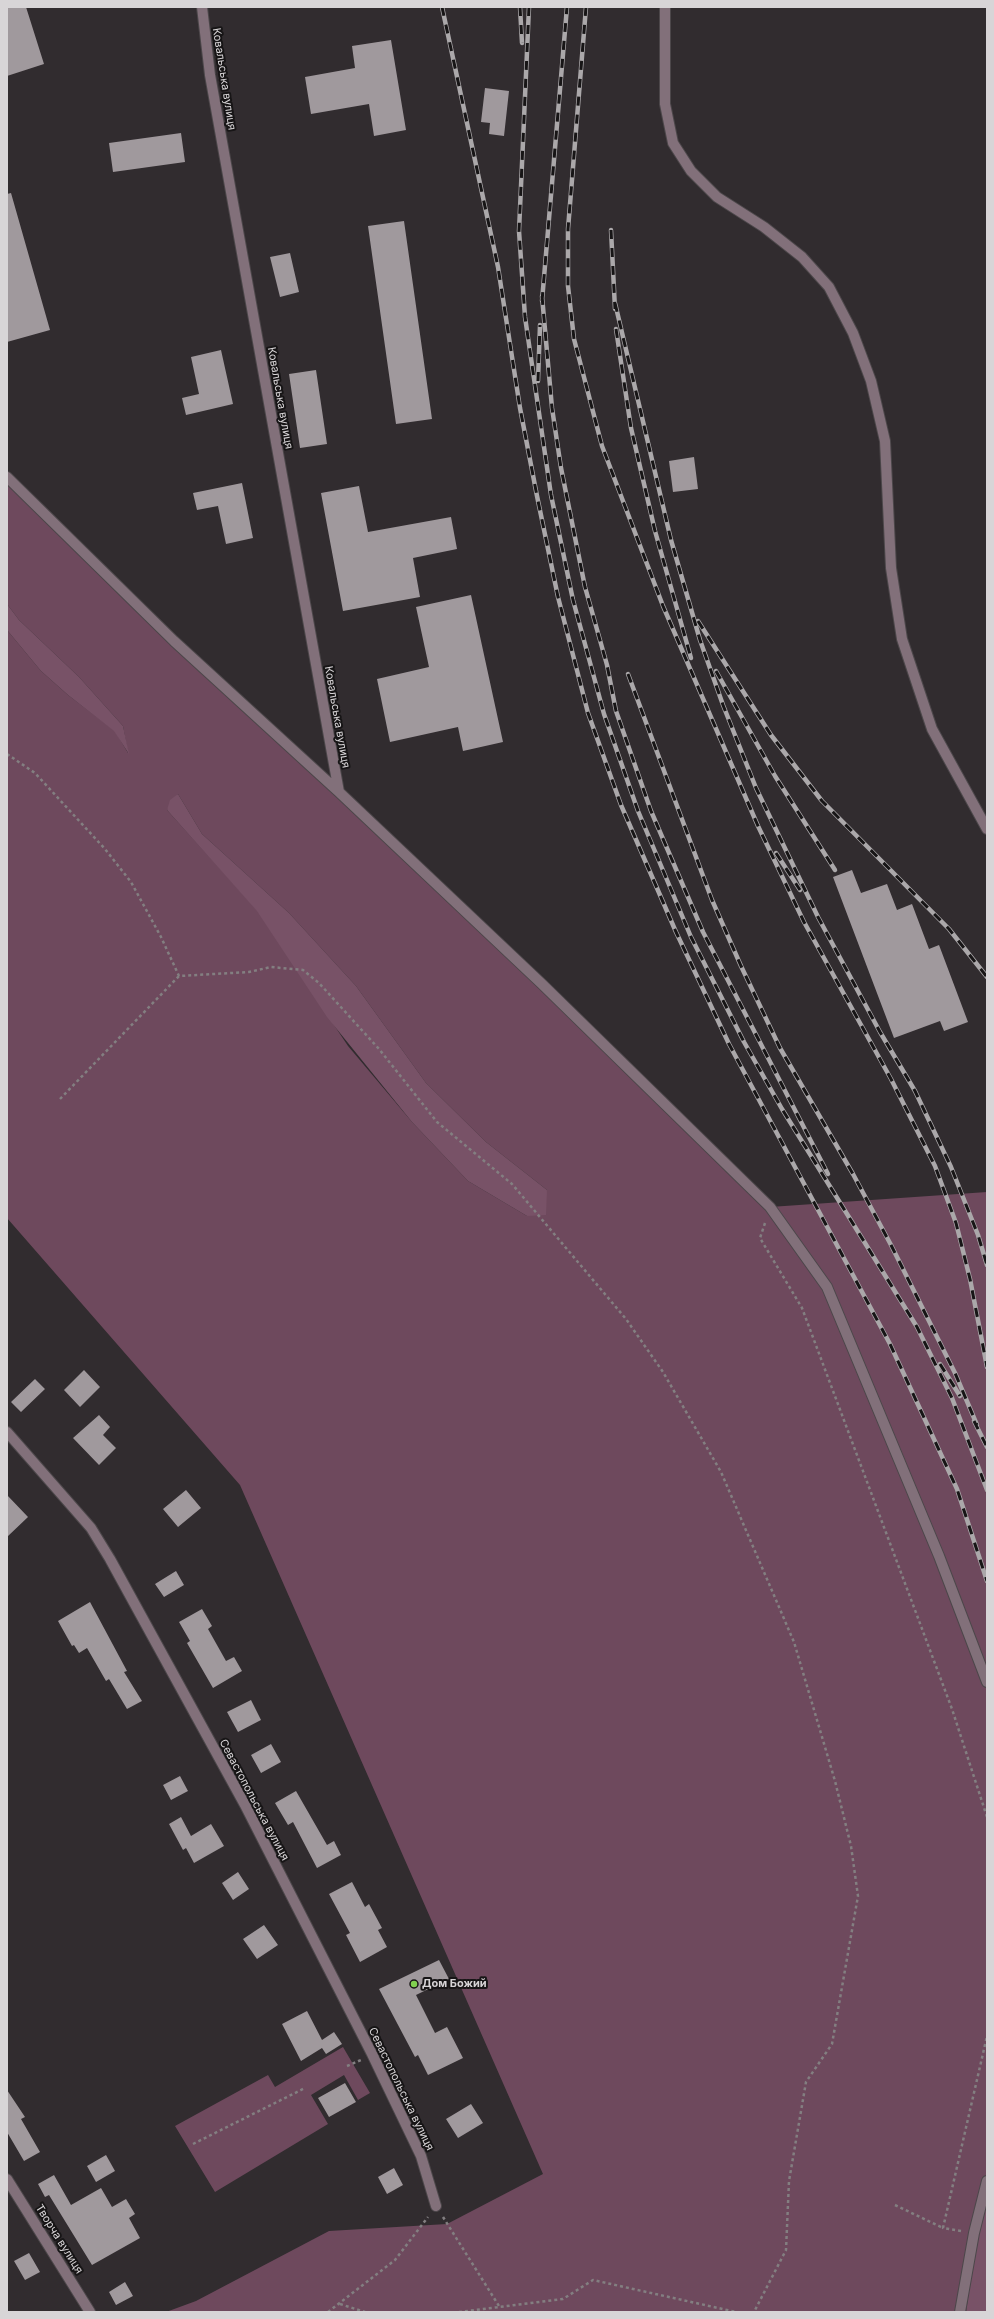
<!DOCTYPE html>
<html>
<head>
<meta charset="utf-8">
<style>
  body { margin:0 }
  #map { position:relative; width:994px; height:2319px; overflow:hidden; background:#312c2f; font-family:Inter,sans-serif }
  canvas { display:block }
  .frame { position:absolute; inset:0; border:8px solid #d8d5d7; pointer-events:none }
</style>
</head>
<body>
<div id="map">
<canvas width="994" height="2319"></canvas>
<div class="frame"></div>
</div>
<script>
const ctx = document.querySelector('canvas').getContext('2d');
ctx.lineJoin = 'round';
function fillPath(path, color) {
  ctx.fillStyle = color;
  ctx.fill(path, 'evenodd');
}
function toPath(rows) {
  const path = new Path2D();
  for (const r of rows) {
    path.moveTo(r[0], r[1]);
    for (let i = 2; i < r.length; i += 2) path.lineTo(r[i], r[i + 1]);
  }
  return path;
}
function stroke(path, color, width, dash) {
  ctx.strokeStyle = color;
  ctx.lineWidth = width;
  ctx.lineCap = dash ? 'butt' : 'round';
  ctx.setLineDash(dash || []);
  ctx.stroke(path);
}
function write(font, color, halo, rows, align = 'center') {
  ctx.font = font + ' Inter,sans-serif';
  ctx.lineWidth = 4;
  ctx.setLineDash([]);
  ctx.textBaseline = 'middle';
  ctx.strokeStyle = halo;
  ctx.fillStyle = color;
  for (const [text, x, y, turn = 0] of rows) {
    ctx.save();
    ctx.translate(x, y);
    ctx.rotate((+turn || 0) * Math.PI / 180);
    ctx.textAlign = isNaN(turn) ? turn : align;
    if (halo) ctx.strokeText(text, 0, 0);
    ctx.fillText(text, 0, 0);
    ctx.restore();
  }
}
const green = toPath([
  [7,477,770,1207,987,1192,987,2206,978,2228,966,2312,166,2312,196,2301,329,2231,447,2224,543,2174,240,1485,7,1218,7,630,41,671,68,695,115,731,128,753,123,726,79,677,19,620,7,604],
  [178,794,202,834,289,913,356,986,426,1083,486,1142,547,1190,527,1216,468,1181,412,1122,348,1046,258,911,167,810],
  [343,2047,370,2093,358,2100,344,2075,311,2095,328,2124,215,2192,175,2126,268,2075,275,2087]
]);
const forest = toPath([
  [7,604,19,620,79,677,123,726,129,754,114,731,68,695,41,671,7,630],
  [178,794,202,834,289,913,356,986,426,1083,486,1142,547,1190,546,1215,527,1216,468,1181,412,1122,327,1017,257,911,167,810,170,800],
  [987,2206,987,2312,966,2312,978,2228]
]);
const building = toPath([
  [7,7,26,7,44,64,7,76],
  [391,40,406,130,374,136,369,104,311,114,305,77,355,68,352,46],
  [485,88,509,91,504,136,489,134,490,123,481,122],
  [181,133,185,162,113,172,109,143],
  [11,193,50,330,7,342,7,194],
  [404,221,432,419,396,424,368,226],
  [290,253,299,292,280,297,270,257],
  [221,350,233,404,186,415,182,398,199,394,191,357],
  [316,370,327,444,300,448,289,374],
  [694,457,698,489,673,492,669,461],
  [242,483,253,538,226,544,218,506,197,510,193,493],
  [359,486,368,532,451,517,457,549,413,558,420,597,343,611,321,493],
  [471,595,503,742,463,751,458,727,390,742,377,679,429,667,416,607],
  [852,870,861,893,887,884,897,910,912,904,929,949,939,945,968,1022,944,1031,940,1021,894,1038,833,877],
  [84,1370,100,1387,80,1407,64,1390],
  [35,1379,45,1389,21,1412,11,1402],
  [99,1415,110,1427,103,1435,116,1448,99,1465,73,1438],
  [186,1490,201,1508,178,1527,163,1509],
  [7,1495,28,1517,7,1537],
  [176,1571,184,1585,164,1597,155,1584],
  [90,1602,127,1671,124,1672,142,1701,127,1709,109,1679,106,1681,87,1648,79,1653,74,1645,72,1646,58,1621],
  [202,1609,212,1626,208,1629,226,1661,234,1657,242,1671,213,1688,187,1643,190,1641,179,1622],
  [251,1700,261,1720,238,1732,227,1712],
  [271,1744,281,1762,261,1773,251,1755],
  [180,1776,188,1791,171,1800,163,1785],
  [296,1791,327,1845,334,1841,341,1855,317,1868,293,1822,288,1825,275,1803],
  [181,1817,191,1836,211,1824,224,1846,194,1863,186,1848,183,1850,169,1824],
  [238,1872,249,1889,233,1900,222,1883],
  [352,1882,365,1907,369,1904,382,1928,378,1930,387,1947,360,1962,346,1935,350,1933,329,1894],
  [264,1925,278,1945,257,1959,243,1939],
  [439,1960,449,1979,416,1995,435,2033,447,2027,463,2058,428,2075,418,2055,415,2057,379,1989],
  [307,2011,322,2040,334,2032,342,2044,326,2054,322,2048,301,2061,282,2024],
  [345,2083,356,2102,329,2117,318,2098],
  [7,2090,25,2117,21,2119,40,2152,24,2161,7,2132],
  [471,2104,483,2123,458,2138,446,2119],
  [106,2155,115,2171,96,2182,87,2166],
  [394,2168,403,2185,387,2194,378,2177],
  [54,2175,71,2205,101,2188,112,2207,126,2199,135,2214,129,2218,140,2238,92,2265,49,2195,45,2197,38,2184],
  [29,2253,40,2272,25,2280,14,2261],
  [125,2282,133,2296,116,2305,109,2292]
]);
const path = toPath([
  [7,754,35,773,105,849,131,882,161,937,179,976,249,972,271,967,303,970,319,983,379,1049,437,1122,512,1184,626,1319,663,1372,721,1472,794,1642,835,1781,851,1846,858,1896,832,2044,806,2082,789,2181,786,2250,754,2312],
  [60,1099,179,976],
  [765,1223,760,1238,802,1308,952,1709,987,1817],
  [347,2066,361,2060],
  [193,2144,305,2088],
  [895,2205,943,2228],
  [443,2217,499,2306],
  [961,2231,943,2228,987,2036],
  [340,2304,365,2312],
  [328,2312,395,2260,428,2217],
  [459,2312,563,2299,593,2280,736,2312]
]);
const minor = toPath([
  [202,7,210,75,339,792],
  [665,7,665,104,673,143,691,171,717,197,764,227,802,257,829,287,853,333,871,381,885,441,891,568,902,639,932,729,987,829],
  [7,477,174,641,339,792,542,984,770,1207,827,1287,939,1556,987,1682],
  [7,1432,91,1528,110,1559,245,1805,372,2054,421,2156,436,2206],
  [7,2179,90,2312],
  [960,2312,974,2233,987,2181]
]);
const rail = toPath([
  [442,7,498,267,520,408,537,496,558,597,588,713,621,805,676,932,729,1044,890,1344,957,1489,987,1581],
  [520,7,522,43],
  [529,7,519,231,525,317,551,495,573,600,604,714,638,811,691,937,744,1042,782,1109,917,1327,952,1398,987,1490],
  [586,7,568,229,568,286,574,339,602,446,663,606,758,826,804,922,891,1079,935,1166,956,1223,970,1279,987,1367],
  [611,230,615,309],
  [542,296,552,408,561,468,585,587,607,665,616,711,651,811,703,932,828,1174],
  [542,301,567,7],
  [615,303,671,540,700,640,723,705,756,788,818,917,880,1032,915,1091,951,1167,978,1235,987,1265],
  [616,329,631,428,655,531,691,658],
  [538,381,540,325],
  [698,621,771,735,822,801,949,929,987,977],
  [716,671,775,776,835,870],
  [628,674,712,900,741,966,780,1048,853,1174,891,1245,955,1373,977,1425],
  [776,853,800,890],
  [940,1364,960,1396],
  [974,1421,987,1447]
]);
const markers = [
  [414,1984,4,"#81d050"]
];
const streetNames = [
  ["Ковальська вулиця",224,79,81],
  ["Ковальська вулиця",280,398,80],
  ["Ковальська вулиця",337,717,80],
  ["Севастопольська вулиця",254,1800,62],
  ["Севастопольська вулиця",401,2089,64],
  ["Творча вулиця",59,2239,58]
];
const poiNames = [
  ["Дом Божий",422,1984]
];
fillPath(green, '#6e495d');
fillPath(forest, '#785267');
fillPath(building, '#a0999d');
stroke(minor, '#4c474a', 12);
stroke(path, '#837f81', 2.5, [3, 3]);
stroke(minor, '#82707a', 10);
stroke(rail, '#aba8aa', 4.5);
stroke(rail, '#171516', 3, [9]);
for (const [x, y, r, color] of markers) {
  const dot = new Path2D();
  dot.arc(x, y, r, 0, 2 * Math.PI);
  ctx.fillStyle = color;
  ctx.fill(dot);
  stroke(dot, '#171516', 1.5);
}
write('11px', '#d8d5d7', '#171516', streetNames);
write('bold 11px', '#d8d5d7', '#171516', poiNames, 'left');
</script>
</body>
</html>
